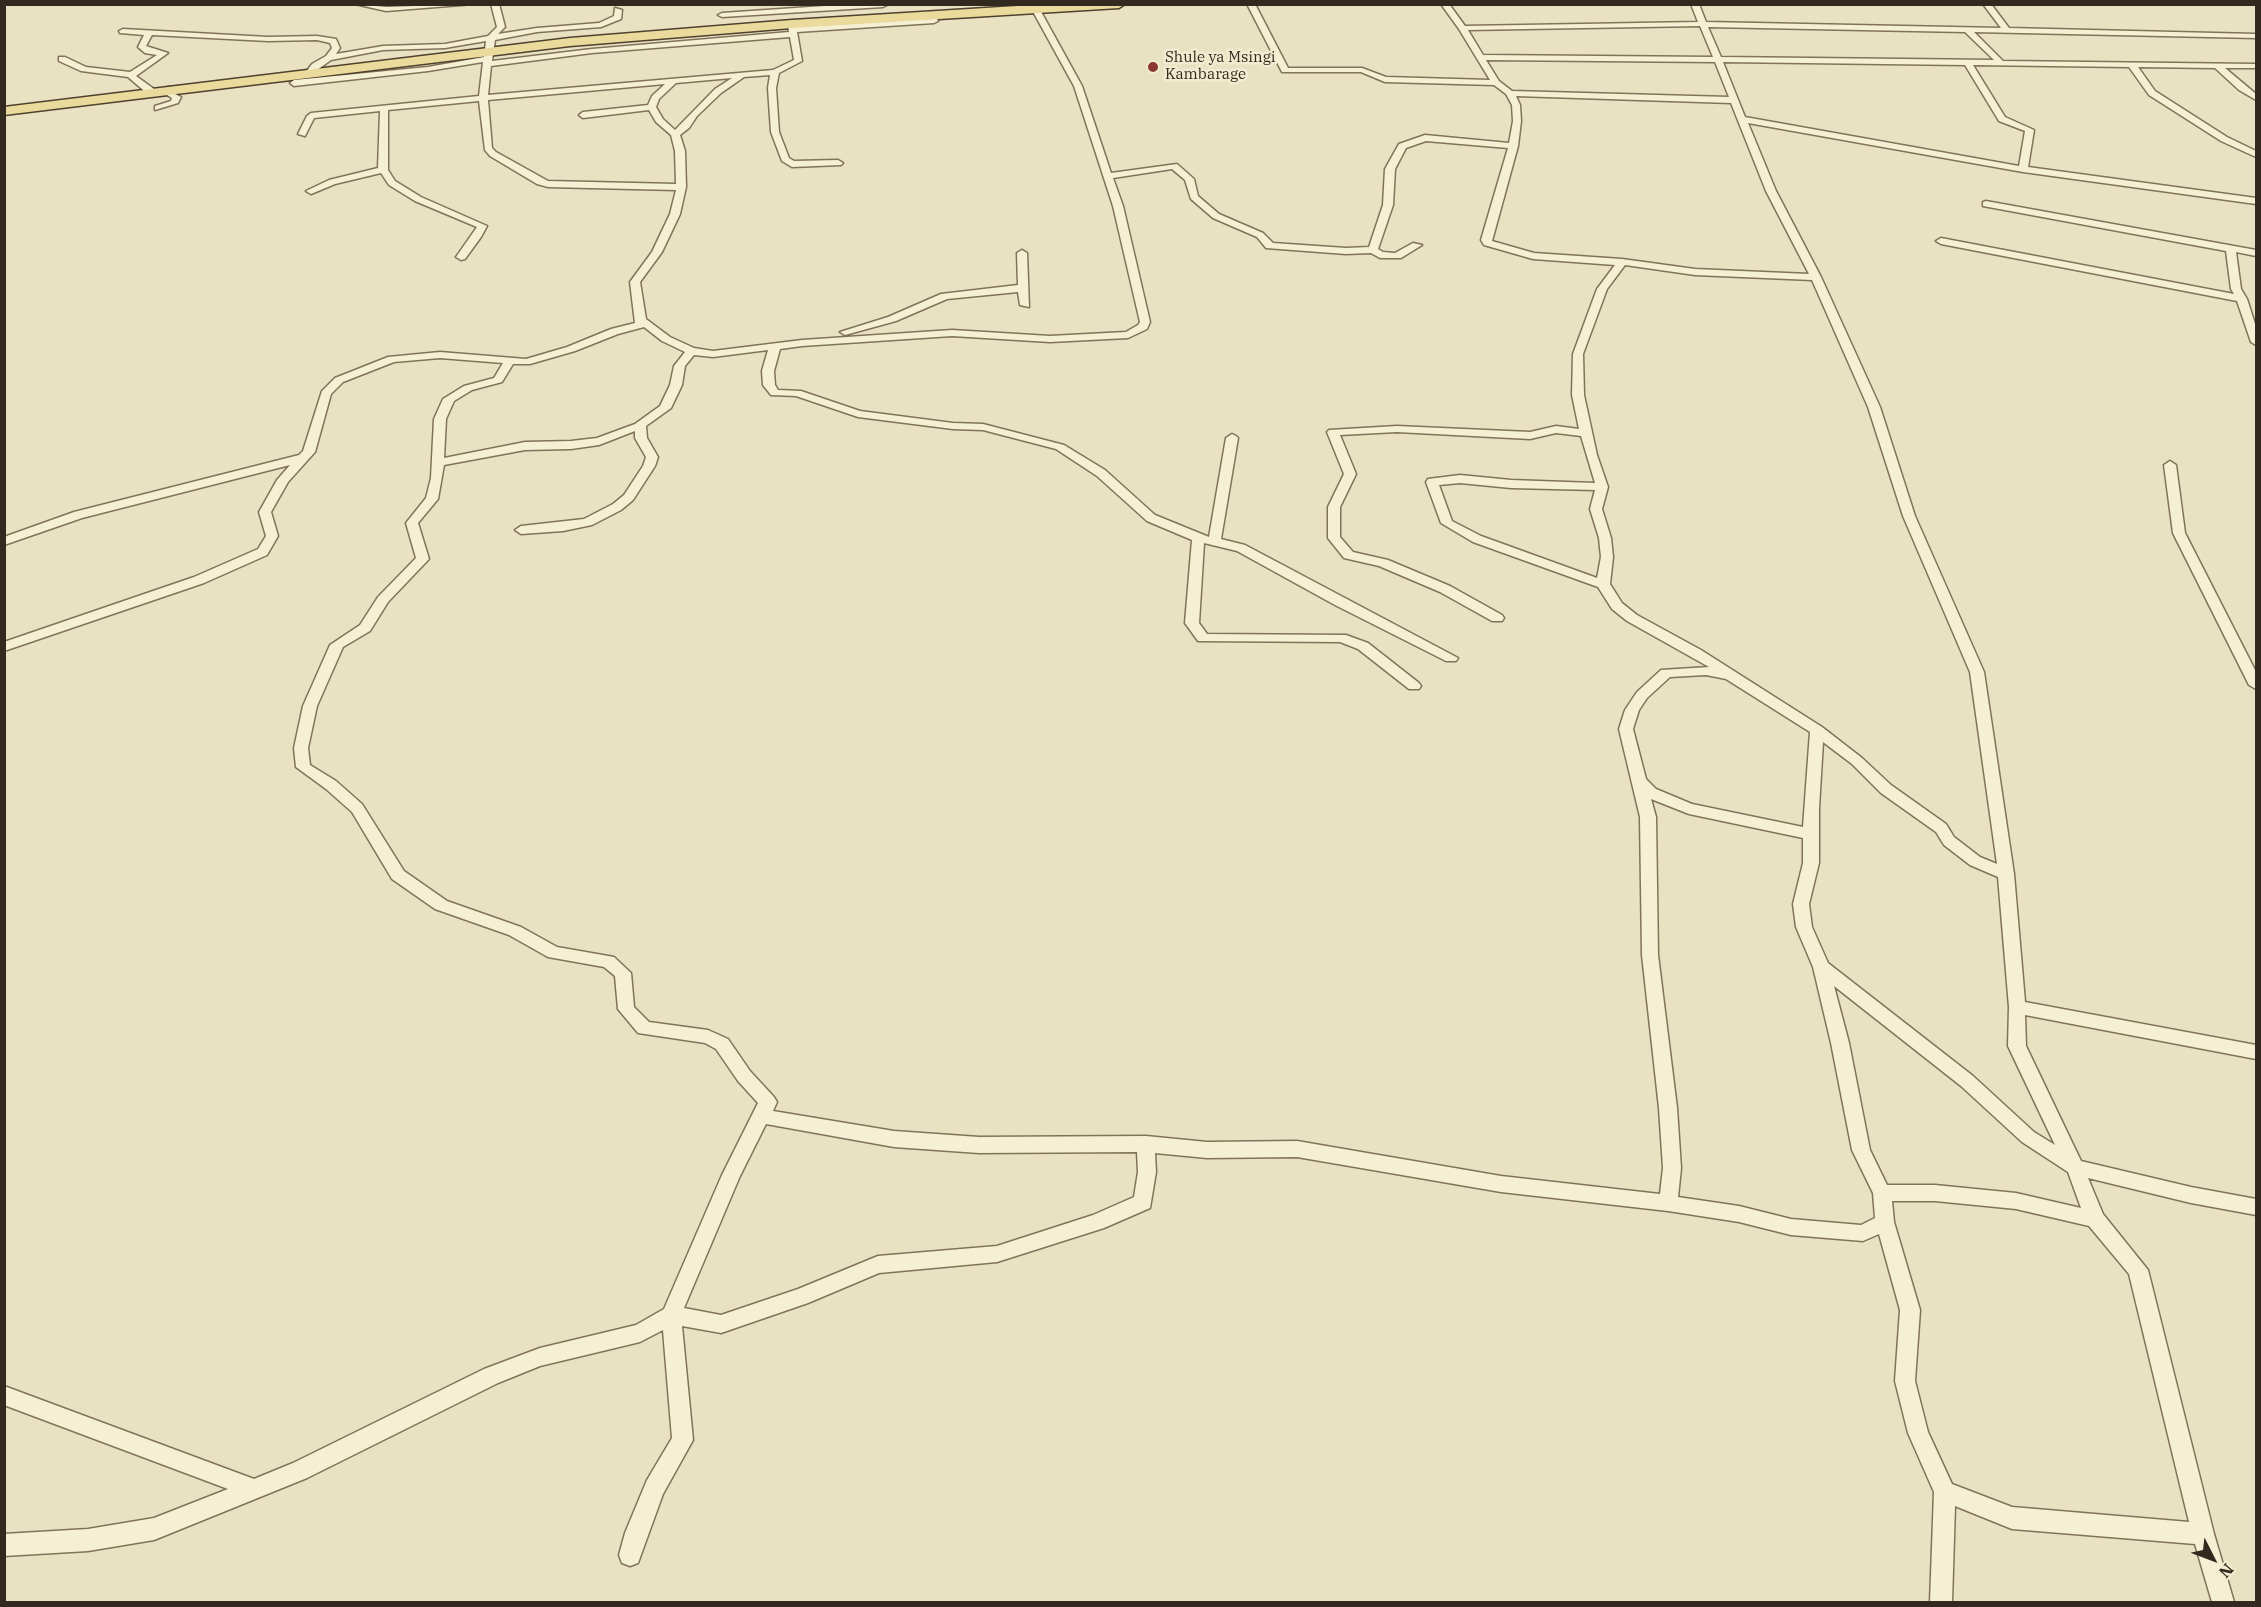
<!DOCTYPE html>
<html>
<head>
<meta charset="utf-8">
<style>
  body { margin:0 }
  #map { position:relative; width:2261px; height:1607px; overflow:hidden; background:#e9e2c2; font-family:"IBM Plex Serif",serif }
  canvas { display:block }
  .frame { position:absolute; inset:0; border:6px solid #322a1e; pointer-events:none }
  .north { position:absolute; left:2183px; top:1529px; width:60px; height:60px; -webkit-text-stroke:4px #f1ebd0; paint-order:stroke; rotate:132deg; font-size:16px; font-weight:700; line-height:24px; text-align:center; color:#322a1e }
  .north::after { content:''; display:block; margin:auto; width:21px; height:27px; background:#322a1e; clip-path:polygon(50% 0,100% 100%,50% 72%,0 100%) }
</style>
</head>
<body>
<div id="map">
<canvas width="2261" height="1607"></canvas>
<div class="frame"></div>
<div class="north">N</div>
</div>
<script>
const ctx = document.querySelector('canvas').getContext('2d');
ctx.lineJoin = 'round';
function toPath(rows) {
  const path = new Path2D();
  for (const r of rows) {
    path.moveTo(r[0], r[1]);
    for (let i = 2; i < r.length; i += 2) path.lineTo(r[i], r[i + 1]);
  }
  return path;
}
function stroke(path, color, width, dash) {
  ctx.strokeStyle = color;
  ctx.lineWidth = width;
  ctx.lineCap = dash ? 'butt' : 'round';
  ctx.setLineDash(dash || []);
  ctx.stroke(path);
}
function fillPath(path, color) {
  ctx.fillStyle = color;
  ctx.fill(path, 'evenodd');
}
function write(font, color, halo, rows, align = 'center') {
  ctx.font = font + ' "IBM Plex Serif",serif';
  ctx.lineWidth = 5;
  ctx.setLineDash([]);
  ctx.textBaseline = 'middle';
  ctx.strokeStyle = halo;
  ctx.fillStyle = color;
  for (const [text, x, y, turn = 0] of rows) {
    ctx.save();
    ctx.translate(x, y);
    ctx.rotate((+turn || 0) * Math.PI / 180);
    ctx.textAlign = isNaN(turn) ? turn : align;
    if (halo) ctx.strokeText(text, 0, 0);
    ctx.fillText(text, 0, 0);
    ctx.restore();
  }
}
const street = toPath([
  [355,4,386,7,474,4,386,11,355,4],
  [491,4,499,4,505,27,498,34,537,28,599,23,614,16,615,8,622,10,621,19,601,27,537,32,495,40,492,61,592,49,789,32,788,24,792,22,797,27,929,19,929,13,936,15,938,21,934,23,797,32,802,61,779,73,776,88,779,132,789,158,794,161,838,160,843,163,841,165,792,167,782,161,771,132,768,88,770,75,744,77,721,93,697,116,689,128,680,135,685,151,686,187,680,214,662,252,640,282,646,319,670,337,694,348,713,351,802,340,952,330,1050,336,1126,332,1138,325,1140,322,1113,206,1074,86,1031,8,1035,6,1039,8,1082,86,1111,173,1177,164,1194,179,1198,196,1219,214,1263,233,1273,243,1346,248,1369,247,1383,205,1385,169,1399,144,1425,135,1509,143,1513,121,1512,105,1506,94,1494,85,1385,82,1361,72,1282,72,1247,4,1255,4,1288,68,1362,68,1386,77,1490,80,1459,29,1441,4,1449,4,1465,26,1698,22,1691,4,1699,4,1706,22,2001,28,1983,4,1991,4,2009,28,2256,34,2256,38,1974,32,2003,61,2256,64,2256,68,2225,68,2256,94,2256,100,2239,90,2215,68,2138,67,2155,91,2227,137,2256,151,2256,157,2221,141,2149,95,2129,67,1973,65,2005,117,2034,130,2028,167,2256,198,2256,204,2023,172,1748,123,1776,191,1821,277,1880,407,1915,516,1984,672,2014,874,2025,1002,2256,1045,2256,1059,2025,1015,2026,1046,2081,1161,2191,1187,2256,1199,2256,1215,2191,1203,2088,1178,2103,1214,2148,1270,2214,1534,2234,1602,2212,1602,2195,1544,2012,1529,1955,1506,1952,1602,1930,1602,1934,1492,1908,1433,1895,1381,1900,1310,1879,1234,1863,1241,1791,1235,1739,1222,1668,1211,1501,1192,1297,1157,1207,1158,1155,1153,1156,1172,1150,1208,1104,1228,997,1262,879,1273,808,1303,721,1333,682,1326,693,1440,663,1494,638,1563,630,1566,622,1563,619,1555,625,1533,647,1480,672,1438,663,1330,640,1342,540,1366,498,1383,307,1478,154,1540,88,1551,4,1556,4,1534,88,1529,154,1518,228,1489,4,1405,4,1386,254,1479,293,1463,484,1369,540,1348,636,1325,664,1309,722,1175,758,1103,738,1081,716,1049,705,1043,638,1033,618,1009,615,976,604,967,548,957,509,935,435,909,392,879,352,812,326,789,296,767,294,748,303,706,330,645,360,625,378,597,416,558,406,523,426,498,431,478,434,419,443,399,464,386,494,378,503,363,440,358,394,362,343,382,331,394,315,452,288,482,271,512,278,536,267,555,204,583,4,651,4,642,194,577,258,549,266,536,259,512,277,480,290,465,82,518,4,545,4,537,74,512,299,455,303,451,322,391,335,378,388,357,440,352,526,359,567,347,611,329,635,323,630,282,652,252,670,214,676,190,548,187,537,184,490,156,485,150,479,101,388,110,388,170,395,181,421,197,487,226,481,237,465,259,461,260,456,257,477,227,415,201,389,185,381,173,335,184,311,194,306,191,329,180,378,168,380,111,314,118,305,136,298,134,307,116,311,113,479,96,483,62,428,71,294,86,290,83,294,80,428,67,484,57,486,41,445,48,383,50,331,60,310,75,306,72,312,64,326,56,332,48,330,43,317,40,268,41,152,35,146,46,168,53,136,76,154,89,149,95,128,77,81,71,59,61,59,57,65,57,86,67,130,72,157,55,145,53,138,47,144,35,120,33,119,31,123,29,268,37,317,36,336,39,340,48,336,54,383,46,445,44,488,36,497,27,491,4],
  [1700,26,1713,57,1483,55,1468,30,1700,26],
  [1708,27,1965,32,1994,60,1721,57,1708,27],
  [790,37,794,60,773,70,488,95,491,66,592,53,790,37],
  [1486,60,1715,62,1729,97,1512,91,1499,81,1486,60],
  [1723,62,1965,65,1999,121,2025,131,2019,166,1745,117,1723,62],
  [732,78,715,89,675,130,663,119,656,107,659,99,676,83,732,78],
  [665,84,652,96,648,105,583,112,579,115,583,118,649,110,656,122,671,135,675,151,676,184,548,181,496,152,492,148,488,100,665,84],
  [1516,96,1731,103,1766,191,1809,274,1695,269,1622,259,1534,253,1492,241,1518,146,1521,121,1520,105,1516,96],
  [1426,141,1508,148,1481,240,1484,245,1533,259,1615,265,1597,289,1573,354,1572,395,1579,429,1556,426,1530,432,1397,426,1329,430,1327,432,1344,474,1328,507,1328,538,1344,558,1379,566,1440,592,1492,621,1502,621,1504,618,1502,615,1450,586,1388,560,1353,552,1340,537,1340,507,1356,474,1340,435,1397,432,1530,439,1556,433,1581,436,1595,483,1511,480,1460,475,1428,479,1426,482,1441,523,1473,542,1598,587,1612,609,1627,621,1709,667,1661,670,1637,692,1625,710,1619,729,1640,817,1642,955,1659,1108,1663,1168,1660,1194,1501,1176,1297,1141,1207,1142,1146,1136,979,1137,894,1131,773,1111,777,1102,774,1097,750,1071,728,1039,708,1030,649,1022,634,1007,631,973,614,957,557,947,521,927,447,901,404,871,362,804,336,781,310,765,308,748,317,706,343,647,370,631,388,602,429,559,418,523,438,499,444,465,525,450,571,449,599,445,635,431,635,438,646,457,643,466,624,495,613,504,584,519,521,526,515,530,521,534,563,531,592,525,621,510,633,500,655,466,658,457,647,438,646,426,671,408,682,385,685,366,694,355,713,357,768,350,762,371,763,385,771,395,796,396,858,417,953,429,983,430,1056,449,1097,476,1147,521,1192,540,1185,623,1198,641,1340,642,1358,649,1409,689,1419,689,1421,686,1419,683,1368,643,1346,635,1207,634,1199,623,1204,543,1237,551,1335,605,1446,661,1456,661,1458,658,1245,545,1221,539,1238,438,1236,436,1232,434,1226,438,1209,537,1155,515,1105,470,1064,445,983,424,953,423,860,411,801,391,778,390,775,385,774,371,780,349,802,346,952,336,1050,342,1128,338,1147,329,1150,322,1123,206,1113,178,1172,169,1185,180,1191,199,1213,218,1257,237,1266,248,1346,254,1371,253,1380,258,1401,258,1422,245,1413,243,1395,253,1383,252,1378,249,1393,205,1395,169,1406,148,1426,141],
  [1625,265,1695,275,1812,280,1868,407,1903,516,1970,672,1997,864,1980,857,1954,837,1946,824,1891,785,1862,758,1822,727,1701,650,1637,615,1622,603,1610,584,1613,557,1611,538,1602,509,1608,487,1597,455,1584,395,1583,354,1607,289,1625,265],
  [644,327,662,341,685,352,674,366,670,385,660,406,635,424,597,438,571,441,525,442,444,458,446,419,454,401,472,390,502,382,513,364,530,364,575,351,618,334,644,327],
  [1460,483,1511,488,1595,490,1590,509,1599,538,1601,557,1597,578,1481,536,1452,521,1439,485,1460,483],
  [1706,675,1726,679,1810,732,1803,827,1692,804,1656,789,1646,779,1633,729,1639,710,1647,698,1670,677,1706,675],
  [1823,742,1852,764,1881,793,1936,832,1944,845,1970,865,1998,877,2009,1007,2008,1046,2055,1145,2034,1132,1973,1076,1828,963,1812,927,1809,904,1819,863,1819,808,1823,742],
  [1651,799,1689,814,1803,838,1803,863,1793,904,1796,927,1813,967,1831,1043,1852,1150,1873,1193,1875,1218,1861,1225,1791,1219,1739,1206,1678,1197,1681,1168,1677,1108,1658,955,1656,817,1651,799],
  [1834,986,1961,1086,2022,1142,2068,1172,2081,1208,2016,1193,1935,1185,1887,1185,1870,1150,1849,1043,1834,986],
  [766,1124,894,1147,979,1153,1137,1152,1138,1172,1134,1197,1093,1215,997,1246,878,1256,798,1289,721,1315,684,1308,740,1176,766,1124],
  [1892,1201,1935,1201,2016,1209,2089,1226,2129,1274,2189,1522,2012,1507,1952,1484,1928,1432,1915,1381,1920,1310,1894,1222,1892,1201],
  [854,4,887,5,883,7,722,17,718,15,722,13,854,4],
  [168,87,174,87,175,94,181,97,178,103,155,110,155,106,171,101,172,98,167,95,168,87],
  [1986,201,2256,250,2256,256,2236,252,2241,289,2247,299,2256,327,2256,345,2251,342,2237,301,1941,244,1936,241,1941,238,2234,294,2231,289,2226,251,1983,206,1983,202,1986,201],
  [1022,250,1027,253,1029,307,1020,305,1018,292,947,299,896,321,845,335,840,332,888,317,941,294,1018,285,1017,253,1022,250],
  [2170,461,2176,465,2185,533,2256,672,2256,689,2249,685,2173,533,2164,465,2170,461]
]);
const primary = toPath([
  [1050,4,1125,4,1119,8,792,28,570,46,4,115,4,107,570,38,792,20,1050,4]
]);
const markers = [
  [1153,67,6,"#8b3930"]
];
const farPoinames = [
  ["Shule ya Msingi",1165,58],
  ["Kambarage",1165,75]
];
stroke(street, '#81735b', 3);
stroke(primary, '#4f412f', 3);
fillPath(street, '#f5efd4');
fillPath(primary, '#eada9c');
for (const [x, y, r, color] of markers) {
  const dot = new Path2D();
  dot.arc(x, y, r, 0, 2 * Math.PI);
  ctx.fillStyle = color;
  ctx.fill(dot);
  stroke(dot, '#f1ebd0', 2);
}
write('15px', '#322a1e', '#f1ebd0', farPoinames, 'left');
</script>
</body>
</html>
